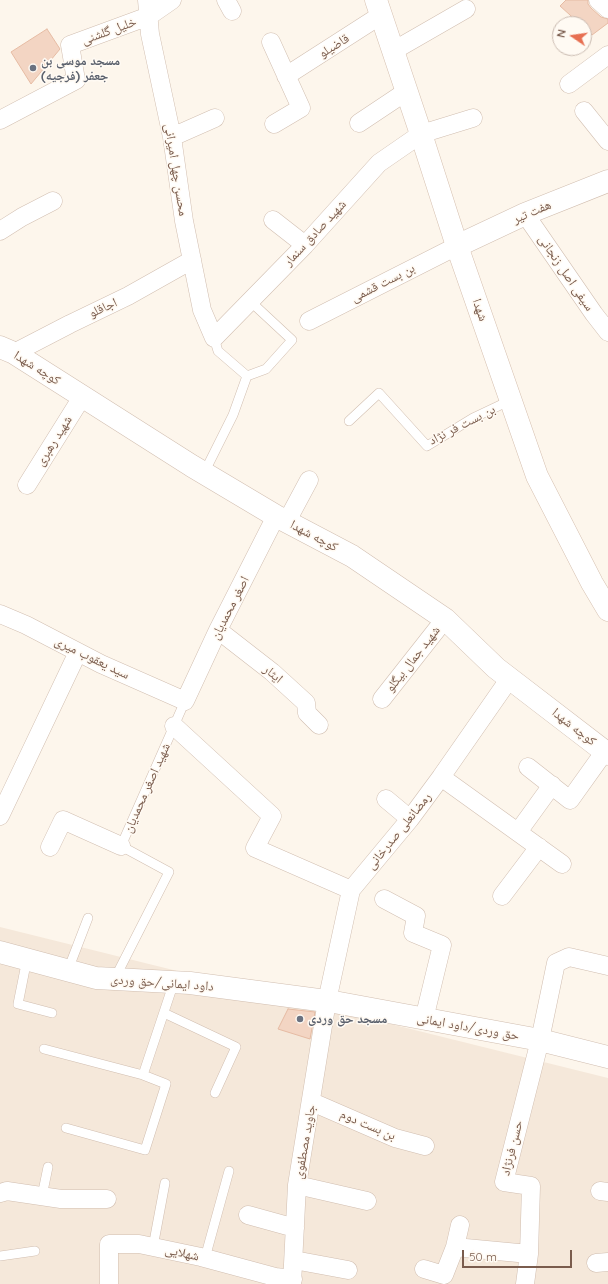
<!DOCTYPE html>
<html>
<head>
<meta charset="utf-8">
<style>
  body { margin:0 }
  #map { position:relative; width:608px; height:1284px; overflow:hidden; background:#fdf6ec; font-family:Quicksand,sans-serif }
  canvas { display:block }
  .north { position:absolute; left:552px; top:16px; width:40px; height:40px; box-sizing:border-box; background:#fffaf3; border:1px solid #cabbb1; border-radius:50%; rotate:283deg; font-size:11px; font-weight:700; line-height:16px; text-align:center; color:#7a5c4d }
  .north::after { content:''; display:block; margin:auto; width:14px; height:18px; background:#e76f51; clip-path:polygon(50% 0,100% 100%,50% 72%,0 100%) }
  .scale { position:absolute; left:462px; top:1250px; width:110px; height:18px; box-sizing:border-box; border:2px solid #7a5c4d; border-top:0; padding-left:5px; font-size:12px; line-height:14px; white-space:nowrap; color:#7a5c4d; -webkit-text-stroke:3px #fffaf3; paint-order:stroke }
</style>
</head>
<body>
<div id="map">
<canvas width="608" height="1284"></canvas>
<div class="north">N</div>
<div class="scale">50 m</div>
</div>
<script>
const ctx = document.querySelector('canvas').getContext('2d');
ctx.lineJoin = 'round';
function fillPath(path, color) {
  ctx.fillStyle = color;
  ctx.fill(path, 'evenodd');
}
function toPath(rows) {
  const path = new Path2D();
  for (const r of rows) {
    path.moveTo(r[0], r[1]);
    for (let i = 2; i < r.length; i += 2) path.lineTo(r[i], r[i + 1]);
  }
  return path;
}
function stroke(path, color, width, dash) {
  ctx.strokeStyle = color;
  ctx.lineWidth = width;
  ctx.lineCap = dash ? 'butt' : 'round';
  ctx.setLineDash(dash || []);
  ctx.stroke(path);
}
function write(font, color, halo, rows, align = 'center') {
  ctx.font = font + ' Quicksand,"Noto Naskh Arabic",sans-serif';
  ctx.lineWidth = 3;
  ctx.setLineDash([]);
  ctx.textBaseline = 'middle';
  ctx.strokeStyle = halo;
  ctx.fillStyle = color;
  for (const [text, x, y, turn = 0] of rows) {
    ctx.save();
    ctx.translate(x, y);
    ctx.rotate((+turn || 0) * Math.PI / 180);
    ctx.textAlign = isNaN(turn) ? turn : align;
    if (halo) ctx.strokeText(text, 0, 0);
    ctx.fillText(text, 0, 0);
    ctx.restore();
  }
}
const residential = toPath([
  [0,927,608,1078,608,1284,0,1284]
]);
const building = toPath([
  [566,0,588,0,588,4,591,8,601,17,608,19,608,23,592,35,584,28,584,24,580,24,560,6,566,0],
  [47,29,60,49,31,84,11,52,47,29],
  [288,1009,315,1012,310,1039,278,1029,288,1009]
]);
const service = toPath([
  [247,376,266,369,292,340,250,301],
  [349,421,379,393,427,446,473,418,511,400],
  [204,473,233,415,247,376,218,351,214,338],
  [27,959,18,1004,52,1013],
  [68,970,88,918],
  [115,978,169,872,121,846,185,701],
  [164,1013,236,1047,215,1093],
  [44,1049,143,1075,166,1084,145,1150,66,1128],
  [143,1075,174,982],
  [42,1196,48,1167],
  [153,1247,165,1183],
  [0,1256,35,1251],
  [205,1258,229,1171]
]);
const minor = toPath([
  [147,0,150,34,172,137,184,221,202,310,214,338,305,245,379,163,421,134,473,118],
  [226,0,232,11],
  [598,0,608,9],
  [271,42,301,108,274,124],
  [393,51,466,9],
  [286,76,381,15],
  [569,84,608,55],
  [584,111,608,141],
  [0,120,76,80,70,45,149,16,172,0],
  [359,123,407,91],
  [172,137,215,118],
  [525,214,594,314,608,332],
  [273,220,305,245],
  [0,231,22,217,53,201],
  [309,321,457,246],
  [14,353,70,324,128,296,192,260],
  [27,485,82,397],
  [287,521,309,480],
  [0,614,26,625,101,664,185,701,218,630,276,516],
  [218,630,272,672,306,703,307,713,319,725],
  [382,699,445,619],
  [174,726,272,816,255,848,351,890],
  [528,767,570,800,605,751],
  [441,777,562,864],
  [386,799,410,819],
  [0,816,78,652],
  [518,832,552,785],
  [50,847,63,820,121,846],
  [502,896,539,847],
  [384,899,416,916,413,933,442,945,424,1019],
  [312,1102,395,1138,425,1146],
  [297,1185,367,1201],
  [600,1191,608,1192],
  [0,1193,7,1191,61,1199,107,1199],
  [248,1215,295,1228],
  [455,1247,529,1254],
  [294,1260,348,1270],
  [596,1263,608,1262],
  [424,1269,444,1275,455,1247,460,1225],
  [109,1284,109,1244,139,1244,201,1257,275,1277,293,1279],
  [292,1284,297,1185,327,1001,351,890,410,819,441,777,510,678],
  [525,1284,529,1254,531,1186,504,1182,540,1040,556,963,569,957,608,966]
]);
const tertiary = toPath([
  [457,246,525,214,608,181],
  [0,347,14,353,192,466,276,516,352,556,445,619,496,668,608,754],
  [0,952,96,978,190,983,334,1002,540,1040,608,1057]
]);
const secondary = toPath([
  [376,0,421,134,457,246,537,476,592,583,608,610]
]);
const markers = [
  [33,68,4,"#6b7280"],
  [300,1019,4,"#6b7280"]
];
const streetNames = [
  ["خلیل گلشنی",109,31,-20],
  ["قاضیلو",334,46,-32],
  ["محسن چهل امیرانی",176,170,81],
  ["هفت تیر",532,212,-23],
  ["شهید صادق سنمار",315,233,-47],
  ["سیفی اصل زنجانی",566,273,56],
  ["بن بست قشمی",383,283,-27],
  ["اجاقلو",103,308,-25],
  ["شهدا",480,310,71],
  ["کوچه شهدا",37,368,32],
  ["بن بست فر نژاد",462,425,-27],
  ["شهید رهبری",54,441,-58],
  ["کوچه شهدا",314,536,28],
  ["اصغر محمدیان",230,608,-63],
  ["سید یعقوب میری",92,658,26],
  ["شهید جمال بیگلو",413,659,-52],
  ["ایثار",273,674,40],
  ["کوچه شهدا",574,727,38],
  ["شهید اصغر محمدیان",147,788,-66],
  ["رمضانعلی صدرخانی",399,831,-51],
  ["داود ایمانی/حق وردی",162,983,4],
  ["حق وردی/داود ایمانی",468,1027,10],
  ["بن بست دوم",368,1125,23],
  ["جاوید مصطفوی",305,1142,-80],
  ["حسن فرنژاد",512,1148,-76],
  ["شهلایی",182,1253,12]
];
const worshipNames = [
  ["مسجد موسی بن",41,61],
  ["جعفر (فرجیه)",41,76],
  ["مسجد حق وردی",308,1019]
];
fillPath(residential, '#f5e8da');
fillPath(building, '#f3d5c3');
stroke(building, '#e6bba3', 1);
stroke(service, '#d1beb0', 10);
stroke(minor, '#d1beb0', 19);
stroke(tertiary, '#d1beb0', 23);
stroke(secondary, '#d6c0b0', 23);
stroke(service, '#fff', 9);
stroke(minor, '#fff', 18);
stroke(tertiary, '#fff', 22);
stroke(secondary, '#fff', 22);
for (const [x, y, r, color] of markers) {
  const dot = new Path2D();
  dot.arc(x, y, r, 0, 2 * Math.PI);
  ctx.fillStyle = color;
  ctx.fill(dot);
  stroke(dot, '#fffaf3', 1.5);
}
write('13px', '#7a5c4d', '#fffaf3', streetNames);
write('bold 13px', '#5b616d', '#fffaf3', worshipNames, 'left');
</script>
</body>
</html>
